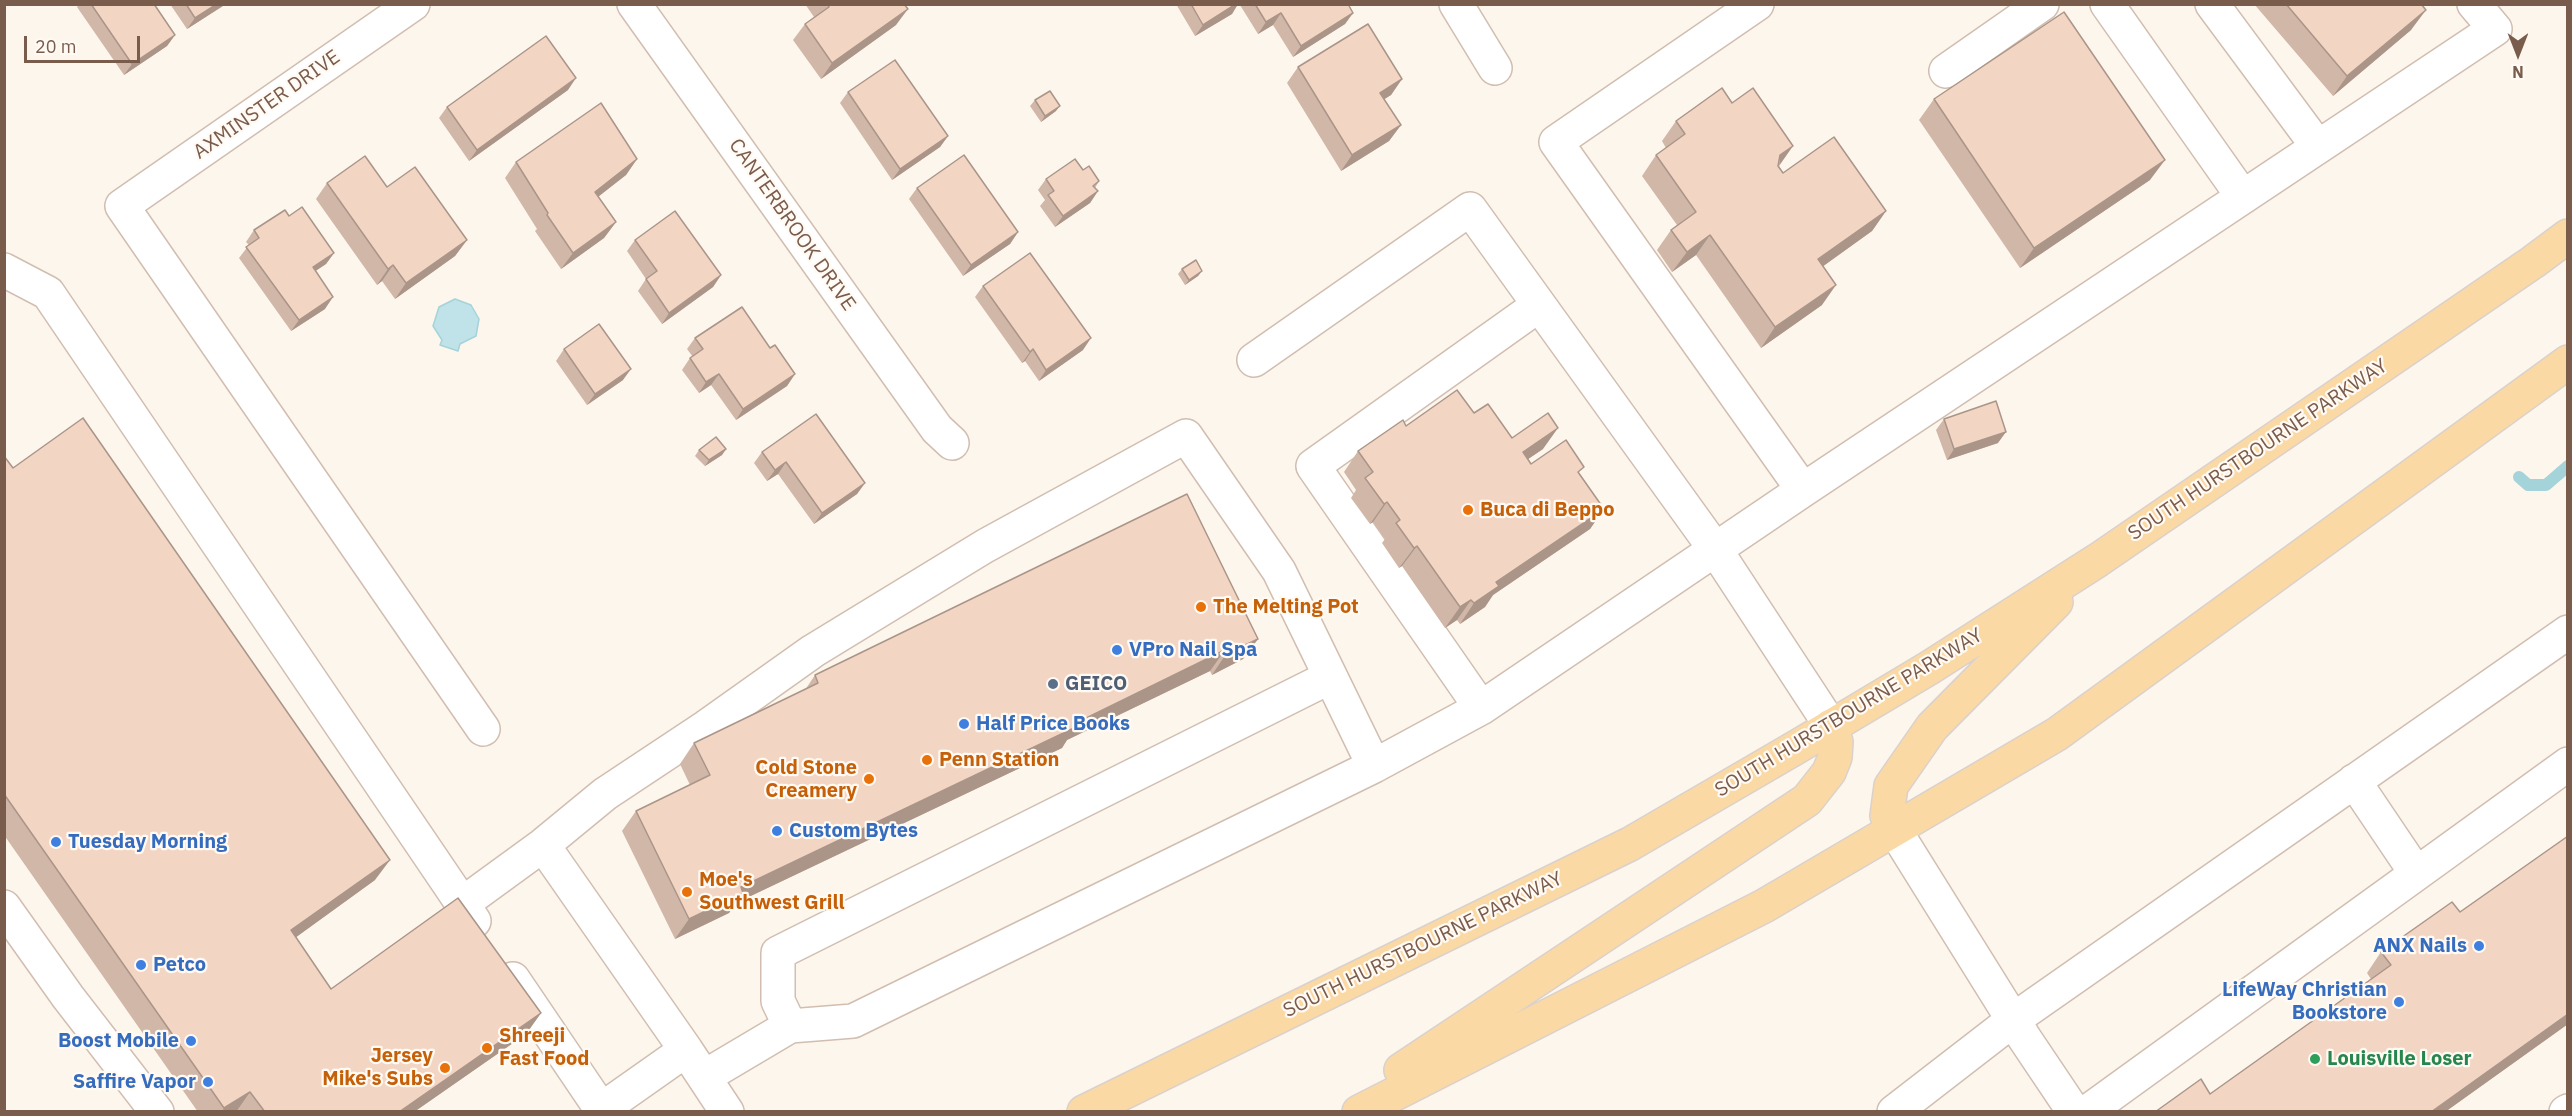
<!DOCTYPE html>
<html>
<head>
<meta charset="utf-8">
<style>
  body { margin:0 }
  #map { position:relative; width:2572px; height:1116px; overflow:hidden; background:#fdf6ec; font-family:"IBM Plex Sans",sans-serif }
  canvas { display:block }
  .frame { position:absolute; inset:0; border:6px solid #7a5c4d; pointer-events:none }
  .north { position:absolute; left:2488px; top:24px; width:60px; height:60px; -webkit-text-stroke:4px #fffaf3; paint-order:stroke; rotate:180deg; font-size:16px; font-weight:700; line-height:24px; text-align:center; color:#7a5c4d }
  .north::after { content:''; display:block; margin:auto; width:21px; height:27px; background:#7a5c4d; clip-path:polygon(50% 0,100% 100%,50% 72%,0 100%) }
  .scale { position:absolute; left:24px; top:36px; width:116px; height:27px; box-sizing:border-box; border:3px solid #7a5c4d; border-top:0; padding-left:8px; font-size:18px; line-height:21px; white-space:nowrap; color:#7a5c4d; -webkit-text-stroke:4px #fffaf3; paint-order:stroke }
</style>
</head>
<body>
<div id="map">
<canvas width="2572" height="1116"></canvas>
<div class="frame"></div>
<div class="north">N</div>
<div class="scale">20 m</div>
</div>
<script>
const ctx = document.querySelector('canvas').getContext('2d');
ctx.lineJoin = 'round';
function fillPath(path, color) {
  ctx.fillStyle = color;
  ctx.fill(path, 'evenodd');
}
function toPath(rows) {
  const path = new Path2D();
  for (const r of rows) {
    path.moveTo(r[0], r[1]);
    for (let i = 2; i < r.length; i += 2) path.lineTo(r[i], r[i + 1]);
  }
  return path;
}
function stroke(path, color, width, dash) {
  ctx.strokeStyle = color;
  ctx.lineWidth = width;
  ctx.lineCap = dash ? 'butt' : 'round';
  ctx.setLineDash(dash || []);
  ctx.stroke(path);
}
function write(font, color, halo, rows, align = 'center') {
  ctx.font = font + ' "IBM Plex Sans",sans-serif';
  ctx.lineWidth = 4.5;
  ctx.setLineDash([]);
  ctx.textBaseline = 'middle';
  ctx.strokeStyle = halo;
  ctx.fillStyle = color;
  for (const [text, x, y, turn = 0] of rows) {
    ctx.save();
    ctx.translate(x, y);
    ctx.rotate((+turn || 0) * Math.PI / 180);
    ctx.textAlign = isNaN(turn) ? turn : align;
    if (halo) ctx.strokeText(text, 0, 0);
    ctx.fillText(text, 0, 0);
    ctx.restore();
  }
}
const water = toPath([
  [455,299,471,305,479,319,476,336,460,344,458,351,440,345,442,340,433,326,439,307,455,299]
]);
const stream = toPath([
  [2519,477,2528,485,2546,485,2568,466]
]);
const minor = toPath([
  [413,4,122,206,483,729],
  [634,4,937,429,952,443],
  [1456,4,1495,68],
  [1757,4,1556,142,1803,490],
  [2107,4,2243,197],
  [2212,4,2318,147],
  [1946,71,2042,4],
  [4,270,48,293,474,921],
  [1254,360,1470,209,1715,549,1831,726],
  [1481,708,1313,466,1539,305],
  [2354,781,2416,873],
  [1894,829,2025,1039,2074,1112],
  [543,845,686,1050],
  [462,904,543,845,605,794,706,727,813,651,985,546,1186,436,1279,571,1374,766],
  [4,907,68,997,157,1112],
  [513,979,601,1109],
  [790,1026,778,1001,778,953,1330,677],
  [704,1077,790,1026,853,1021,1374,766,1481,708,1803,490,2495,29,2474,4],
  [598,1112,686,1050,727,1112],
  [1894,1112,2013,1020,2568,632],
  [2087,1112,2568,764],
  [2566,1112,2568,1111]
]);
const major = toPath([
  [1894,829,1887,816,1891,786,1932,727,2056,602],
  [1401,1070,1807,800,1829,772,1835,757,1836,742,1831,726],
  [1084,1112,1630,844,1795,748,1929,668,2098,560,2533,262,2568,236],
  [1359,1112,1764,906,2057,734,2568,362]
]);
const wall = toPath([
  [79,4,154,4,175,35,167,46,124,75,77,7],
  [170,4,226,4,187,29],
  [805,4,905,4,896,25,821,79,793,40,805,24,814,17],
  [1176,4,1238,4,1232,14,1195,36],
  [1241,4,1348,4,1353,13,1345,24,1293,57,1273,25,1258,34,1240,5],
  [2254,4,2421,4,2411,30,2333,96],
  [1298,67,1402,79,1391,95,1384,99,1401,125,1389,141,1341,171,1287,83],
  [568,90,469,161,439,118,447,107],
  [848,92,948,136,940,147,892,180,840,103],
  [1934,99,2150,180,2020,268,1919,120],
  [1035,100,1056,111,1041,122,1030,106],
  [1676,121,1779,166,1783,173,1886,211,1872,231,1823,266,1822,305,1761,348,1696,255,1672,272,1657,250,1671,230,1677,225,1642,176,1656,155,1666,148,1662,141],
  [637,159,626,175,598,196,616,222,604,238,561,269,535,231,537,229,505,178,516,162],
  [1083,170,1099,181,1095,188,1098,191,1090,203,1055,227,1040,206,1045,200,1038,190,1046,179],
  [327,183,387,187,467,240,455,256,395,299,382,281,377,285,316,199],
  [917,188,1018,232,1010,244,963,276,909,199],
  [289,216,334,253,326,264,315,271,325,309,291,331,239,258,249,245,246,242,254,230],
  [635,240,721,275,713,287,662,324,638,291,646,279,627,251],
  [1182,269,1202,271,1198,276,1185,285,1178,274],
  [983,286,1083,350,1039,381,1025,361,1022,363,975,297],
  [695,338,770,348,795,374,787,386,736,420,711,385,699,393,682,370,690,358,693,357,687,349],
  [564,349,623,380,587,405,556,361],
  [1944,419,1998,443,1947,460,1936,430],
  [1406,426,1512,438,1543,449,1528,459,1531,464,1580,474,1604,509,1590,529,1493,595,1485,607,1460,624,1457,620,1445,628,1402,566,1399,568,1382,543,1385,539,1373,522,1370,524,1351,498,1356,490,1344,472,1358,451],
  [726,449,722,455,705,466,695,456,699,450],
  [762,452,865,483,857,494,814,524,778,474,767,481,754,463],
  [4,456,13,468,375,880,296,937,331,989,541,1013,526,1034,414,1112,198,1112,4,835],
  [1258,639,1243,659,1212,675,1210,671,1067,740,1062,748,736,903,729,913,675,939,622,831,636,811,690,785,680,764,694,743,805,690,815,675],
  [2568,836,2568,1024,2445,1112,2210,1094,2371,979,2367,973,2381,952,2460,912]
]);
const shadedWall = toPath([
  [217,4,226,4,187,29,195,18],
  [1236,4,1238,4,1232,14,1195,36,1203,25],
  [908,9,896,25,821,79,832,63],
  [2426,10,2411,30,2333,96,2347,76],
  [1281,13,1273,25,1258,34,1266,22],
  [1353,13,1345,24,1293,57,1301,46],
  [175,35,167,46,124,75,132,64],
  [576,78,568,90,469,161,477,150],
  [1402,79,1391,95,1369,109,1380,93],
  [1060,106,1056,111,1041,122,1045,116],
  [1401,125,1389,141,1341,171,1352,155],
  [948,136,940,147,892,180,900,169],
  [1793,146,1779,166,1780,155],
  [637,159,626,175,584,208,595,192],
  [2165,160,2150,180,2020,268,2034,248],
  [1098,191,1090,203,1055,227,1063,216],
  [1886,211,1872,231,1804,280,1818,259],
  [616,222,604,238,561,269,573,253],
  [1018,232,1010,244,963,276,971,265],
  [1710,235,1696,255,1672,272,1687,252],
  [467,240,455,256,395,299,406,283],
  [334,253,326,264,305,278,313,267],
  [393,265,382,281,377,285,388,269],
  [1202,271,1198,276,1185,285,1189,280],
  [721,275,713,287,662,324,669,313],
  [1836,285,1822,305,1761,348,1775,327],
  [333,297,325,309,291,331,299,320],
  [1091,338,1083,350,1039,381,1046,370],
  [1033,349,1025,361,1022,363,1030,352],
  [631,369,623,380,587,405,595,394],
  [719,374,711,385,699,393,706,382],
  [795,374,787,386,736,420,743,409],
  [1558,428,1543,449,1509,472,1523,452],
  [2006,432,1998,443,1947,460,1954,449],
  [726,449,722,455,705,466,709,460],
  [786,462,778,474,767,481,775,470],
  [865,483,857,494,814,524,822,513],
  [1387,502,1373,522,1370,524,1384,504],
  [1604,509,1590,529,1493,595,1485,607,1460,624,1474,603,1496,582],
  [1417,546,1402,566,1399,568,1414,548],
  [1471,600,1457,620,1445,628,1460,607],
  [1258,639,1243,659,1212,675,1226,654],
  [1225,650,1210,671,1067,740,1062,748,736,903,729,913,675,939,689,919,741,887],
  [390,860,375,880,277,951,291,930],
  [541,1013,526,1034,414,1112,399,1112],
  [2568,1014,2568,1024,2445,1112,2431,1112],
  [250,1092,236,1112,222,1112,224,1108]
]);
const building = toPath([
  [91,4,154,4,175,35,132,64,91,4],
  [186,4,217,4,195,18,186,4],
  [828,4,904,4,908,9,832,63,805,24,829,7,828,4],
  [1191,4,1236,4,1203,25,1191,4],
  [1255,4,1348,4,1353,13,1301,46,1281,13,1266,22,1255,4],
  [2286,4,2421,4,2426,10,2347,76,2286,4],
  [2064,12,2165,160,2034,248,1934,99,2064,12],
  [1368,24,1402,79,1380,93,1401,125,1352,155,1298,67,1368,24],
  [546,36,576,78,477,150,447,107,546,36],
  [895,60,948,136,900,169,848,92,895,60],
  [1722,88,1732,103,1753,88,1793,146,1780,155,1778,166,1783,173,1834,137,1886,211,1818,259,1836,285,1775,327,1710,235,1687,252,1671,230,1696,212,1656,155,1685,134,1676,121,1722,88],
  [1050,91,1060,106,1045,116,1035,100,1050,91],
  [601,103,637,159,595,192,616,222,573,253,547,215,548,213,516,162,601,103],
  [964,155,1018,232,971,265,917,188,964,155],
  [365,156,387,187,415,167,467,240,406,283,393,265,388,269,327,183,365,156],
  [1075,159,1083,170,1089,166,1099,181,1093,186,1098,191,1063,216,1048,195,1054,191,1046,179,1075,159],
  [302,207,334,253,313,267,333,297,299,320,246,247,259,238,254,230,285,210,289,216,302,207],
  [675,211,721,275,669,313,646,279,657,271,635,240,675,211],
  [1030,253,1091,338,1046,370,1033,349,1030,352,983,286,1030,253],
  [1196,260,1202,271,1189,280,1182,269,1196,260],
  [742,307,770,348,775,345,795,374,743,409,719,374,706,382,690,358,703,349,695,338,742,307],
  [599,324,631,369,595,394,564,349,599,324],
  [1457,390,1474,413,1488,404,1512,438,1548,413,1558,428,1523,452,1531,464,1566,440,1584,467,1578,472,1604,509,1496,582,1499,586,1474,603,1471,600,1460,607,1417,546,1414,548,1396,523,1400,520,1387,502,1384,504,1365,478,1373,472,1358,451,1403,420,1406,426,1457,390],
  [1996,401,2006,432,1954,449,1944,419,1996,401],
  [816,414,865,483,822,513,786,462,775,470,762,452,816,414],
  [83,418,390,860,291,930,331,989,458,898,541,1013,399,1112,265,1112,250,1092,224,1108,4,794,4,456,13,468,83,418],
  [716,437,726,449,709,460,699,450,716,437],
  [1187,494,1258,639,1226,654,1225,650,1074,724,1076,727,741,887,743,893,689,919,636,811,710,775,694,743,818,683,815,675,1187,494],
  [2568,836,2568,1014,2431,1112,2155,1112,2201,1079,2210,1094,2391,965,2381,952,2452,902,2460,912,2568,836]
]);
const markers = [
  [1468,510,6,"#e8710a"],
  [1201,607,6,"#e8710a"],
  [1117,650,6,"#3f7fe0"],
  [1053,684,6,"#5c6f8a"],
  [964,724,6,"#3f7fe0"],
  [927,760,6,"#e8710a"],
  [869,779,6,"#e8710a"],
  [777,831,6,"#3f7fe0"],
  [56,842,6,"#3f7fe0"],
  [687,892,6,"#e8710a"],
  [2479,946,6,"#3f7fe0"],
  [141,965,6,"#3f7fe0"],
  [2399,1002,6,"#3f7fe0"],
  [191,1041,6,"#3f7fe0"],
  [487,1048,6,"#e8710a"],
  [2315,1059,6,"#2e9e5b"],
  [445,1068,6,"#e8710a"],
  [208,1082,6,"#3f7fe0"]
];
const streetNames = [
  ["AXMINSTER DRIVE",267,105,-35],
  ["CANTERBROOK DRIVE",792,225,55],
  ["SOUTH HURSTBOURNE PARKWAY",2258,450,-34],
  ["SOUTH HURSTBOURNE PARKWAY",1849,713,-31],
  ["SOUTH HURSTBOURNE PARKWAY",1423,945,-26]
];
const foodNames = [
  ["Buca di Beppo",1480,510],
  ["The Melting Pot",1213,607],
  ["Penn Station",939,760],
  ["Cold Stone",857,768,"right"],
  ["Creamery",857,791,"right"],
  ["Moe's",699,880],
  ["Southwest Grill",699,903],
  ["Shreeji",499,1036],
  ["Fast Food",499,1059],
  ["Jersey",433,1056,"right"],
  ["Mike's Subs",433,1079,"right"]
];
const shopNames = [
  ["VPro Nail Spa",1129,650],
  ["Half Price Books",976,724],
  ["Custom Bytes",789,831],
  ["Tuesday Morning",68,842],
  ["ANX Nails",2467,946,"right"],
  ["Petco",153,965],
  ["LifeWay Christian",2387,990,"right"],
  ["Bookstore",2387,1013,"right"],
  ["Boost Mobile",179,1041,"right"],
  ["Saffire Vapor",196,1082,"right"]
];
const serviceNames = [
  ["GEICO",1065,684]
];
const leisureNames = [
  ["Louisville Loser",2327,1059]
];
fillPath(water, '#bfe3e8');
stroke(water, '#a5d3da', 1.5);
stroke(stream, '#a5d3da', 12);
stroke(minor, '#d1beb0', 36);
stroke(major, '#dad1cd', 36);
stroke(minor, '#fff', 33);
stroke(major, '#fbd9a5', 33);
fillPath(wall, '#d1b7a8');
fillPath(shadedWall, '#aa9588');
fillPath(building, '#f3d5c3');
stroke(building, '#aa9588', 1.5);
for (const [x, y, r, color] of markers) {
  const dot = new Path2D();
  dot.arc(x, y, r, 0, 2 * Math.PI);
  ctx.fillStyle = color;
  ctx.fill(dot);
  stroke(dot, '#fffaf3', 2);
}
write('20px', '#7a5c4d', '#fffaf3', streetNames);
write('bold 20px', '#c56008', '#fffaf3', foodNames, 'left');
write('bold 20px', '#366cbe', '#fffaf3', shopNames, 'left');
write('bold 20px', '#4e5e75', '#fffaf3', serviceNames, 'left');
write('bold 20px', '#27864d', '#fffaf3', leisureNames, 'left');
</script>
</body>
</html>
